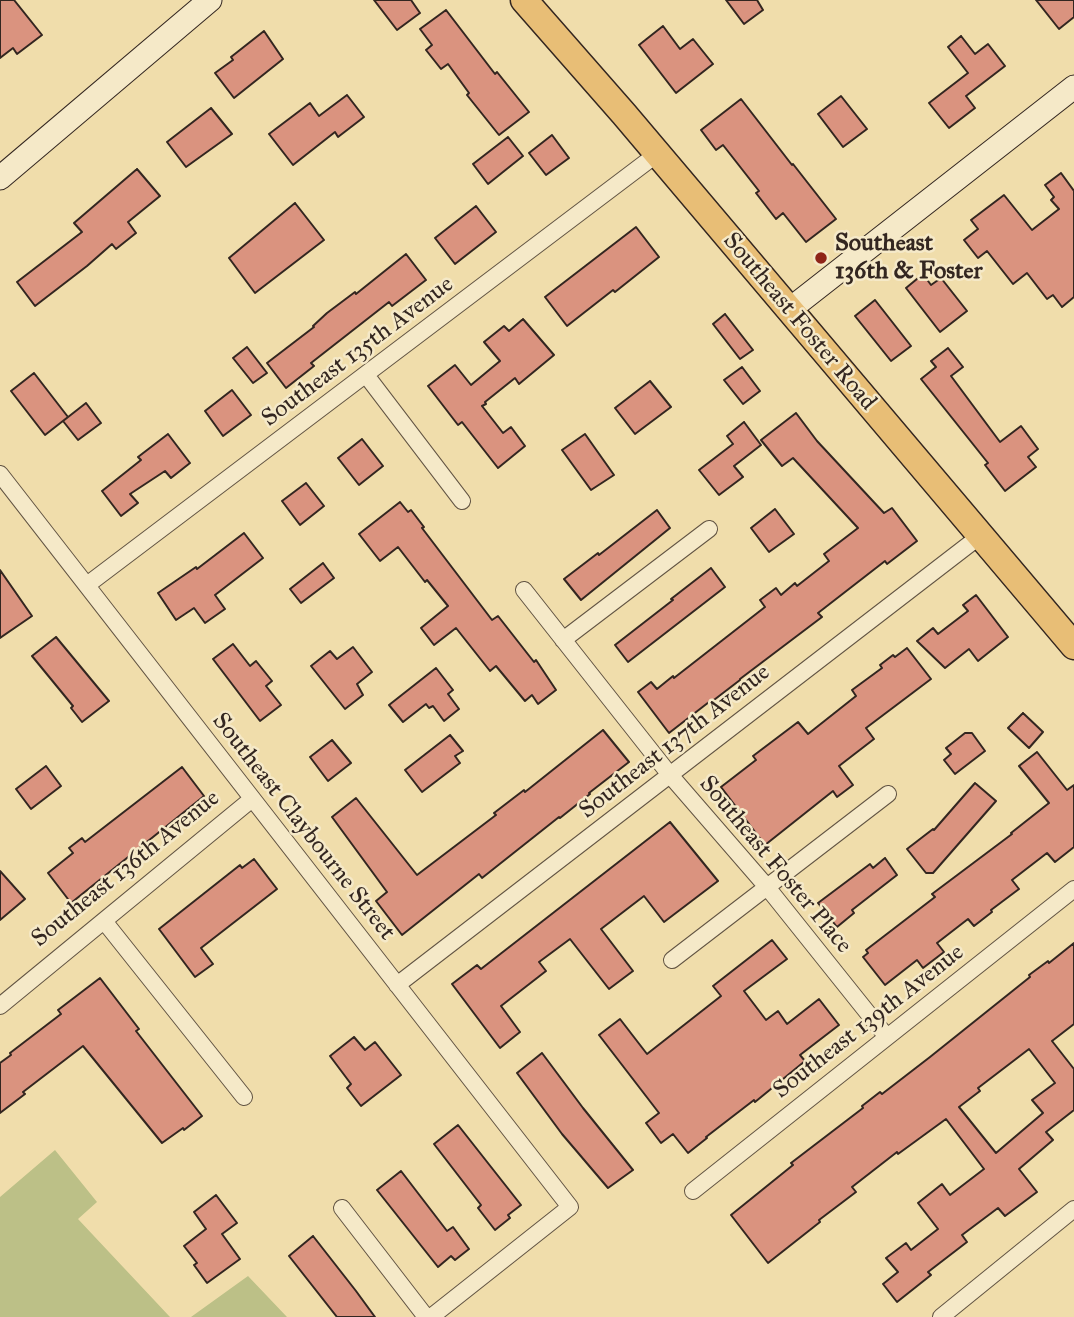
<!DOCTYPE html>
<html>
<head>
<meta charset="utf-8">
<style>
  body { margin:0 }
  canvas { display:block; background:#f0ddab }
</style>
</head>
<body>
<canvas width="1074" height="1317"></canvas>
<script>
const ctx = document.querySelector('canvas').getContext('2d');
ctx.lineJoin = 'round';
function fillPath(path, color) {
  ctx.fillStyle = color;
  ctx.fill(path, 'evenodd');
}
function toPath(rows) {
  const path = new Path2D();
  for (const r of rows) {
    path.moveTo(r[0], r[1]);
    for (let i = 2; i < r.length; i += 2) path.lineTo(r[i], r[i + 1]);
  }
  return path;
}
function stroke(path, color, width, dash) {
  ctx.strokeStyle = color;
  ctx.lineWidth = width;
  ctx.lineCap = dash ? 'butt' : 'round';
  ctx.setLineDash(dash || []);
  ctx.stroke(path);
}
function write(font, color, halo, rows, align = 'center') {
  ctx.font = font + ' "IM FELL Great Primer",serif';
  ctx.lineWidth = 5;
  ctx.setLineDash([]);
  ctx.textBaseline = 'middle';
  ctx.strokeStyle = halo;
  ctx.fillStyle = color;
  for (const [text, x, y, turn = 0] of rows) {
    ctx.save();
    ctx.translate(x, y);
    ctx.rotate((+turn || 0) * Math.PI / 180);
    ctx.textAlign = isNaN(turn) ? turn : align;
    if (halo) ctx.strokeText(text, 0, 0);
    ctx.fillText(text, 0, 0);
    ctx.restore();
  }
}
const green = toPath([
  [55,1150,97,1202,78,1219,170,1317,0,1317,0,1197],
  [248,1276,287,1317,191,1317]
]);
const building = toPath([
  [0,0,14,0,42,35,17,54,13,48,0,58,0,0],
  [374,0,411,0,420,13,397,30,374,0],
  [726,0,757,0,763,10,744,24,726,0],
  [1036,0,1074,0,1074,17,1059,29,1036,0],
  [446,10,495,74,497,72,529,112,499,135,467,95,469,93,448,64,441,69,426,50,432,45,420,29,446,10],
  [663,26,680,49,693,39,713,64,676,93,639,45,663,26],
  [264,31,283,59,234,98,215,73,233,60,231,57,264,31],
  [961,36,975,54,988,44,1005,66,966,96,975,108,949,128,929,103,968,73,948,47,961,36],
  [347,95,364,117,338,137,335,132,293,165,269,134,310,103,319,116,347,95],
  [841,96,867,129,843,147,818,114,841,96],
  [741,99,792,165,793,164,836,219,806,242,783,213,776,219,756,193,759,191,723,145,716,150,701,130,741,99],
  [211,108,232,134,186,167,167,142,211,108],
  [552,135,569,158,546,175,529,153,552,135],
  [508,137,523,156,488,184,473,164,508,137],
  [137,169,160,196,128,222,136,233,116,249,112,244,87,266,35,306,17,282,82,232,74,223,137,169],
  [1061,173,1074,191,1074,297,1062,307,1053,295,1047,299,1027,273,1013,284,987,251,978,258,964,240,978,229,971,220,1004,195,1032,230,1059,209,1051,200,1054,197,1045,185,1061,173],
  [295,203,324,240,255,293,229,258,295,203],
  [476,206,496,232,455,264,435,238,476,206],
  [636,227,659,257,615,292,613,290,567,326,545,297,636,227],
  [406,254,426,280,392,306,389,302,311,363,314,366,286,388,267,363,314,327,313,326,327,313,355,292,356,294,406,254],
  [923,274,931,285,941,278,967,311,940,332,906,288,923,274],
  [875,300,911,346,891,361,855,316,875,300],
  [725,314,753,350,740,359,713,324,725,314],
  [523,319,554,355,519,384,515,378,485,402,486,404,482,406,503,433,511,427,525,446,498,468,462,422,458,425,428,386,455,365,471,385,500,361,484,342,504,326,509,331,523,319],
  [247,347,267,373,253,383,233,358,247,347],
  [948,348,963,367,951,376,1000,442,1021,426,1038,449,1028,457,1036,467,1005,491,985,465,988,463,921,379,936,367,931,361,948,348],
  [742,367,760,391,743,404,724,380,742,367],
  [34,373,68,417,45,435,11,391,34,373],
  [650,381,671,407,635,434,615,408,650,381],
  [232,390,251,415,223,436,205,411,232,390],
  [86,403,101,423,78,440,63,421,86,403],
  [796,413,817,441,884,513,892,508,917,541,887,564,885,561,818,613,822,617,740,679,740,680,710,703,709,702,669,733,638,692,651,682,657,689,673,676,674,678,765,607,760,600,776,588,781,595,795,583,797,586,829,561,824,554,858,528,793,458,782,466,761,440,796,413],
  [744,422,761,445,734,466,743,477,719,495,699,470,733,444,727,436,744,422],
  [168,434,190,463,171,478,165,471,130,494,138,503,121,516,102,491,141,460,138,457,168,434],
  [585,434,614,475,591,490,562,450,585,434],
  [362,439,383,466,359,485,338,458,362,439],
  [306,483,324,506,300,525,282,501,306,483],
  [400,502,408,512,411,510,424,527,422,528,492,620,498,616,534,662,536,660,556,690,538,704,532,695,525,701,496,666,490,671,456,628,434,645,421,628,448,606,427,580,425,582,398,547,380,561,359,534,400,502],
  [775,509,794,534,769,552,751,528,775,509],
  [657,510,670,528,581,600,564,579,598,553,599,555,657,510],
  [244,533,263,558,215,595,225,609,205,623,194,608,176,620,158,593,196,567,197,569,244,533],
  [323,563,334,578,301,603,290,589,323,563],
  [711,568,725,587,628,662,615,645,673,600,671,599,711,568],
  [0,570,32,616,0,638,0,570],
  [976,595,1008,637,978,661,969,649,945,668,917,641,933,628,938,634,968,611,963,605,976,595],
  [56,637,109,701,82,722,71,708,73,706,32,656,56,637],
  [233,644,250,666,256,661,272,681,266,686,281,705,260,721,213,659,233,644],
  [353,647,372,672,357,684,363,695,345,709,311,666,330,651,337,659,353,647],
  [907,648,931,679,866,728,874,739,839,766,853,785,837,797,833,791,765,845,721,787,756,760,753,756,798,722,808,734,856,696,852,690,882,668,880,665,893,655,895,657,907,648],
  [436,668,453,690,448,694,459,709,444,721,433,706,429,708,426,704,403,722,389,705,436,668],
  [1023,713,1043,732,1029,748,1008,728,1023,713],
  [603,730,629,762,589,793,590,794,560,818,559,817,482,878,479,874,402,935,376,901,387,892,332,817,356,798,417,875,496,815,494,813,524,790,525,792,603,730],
  [965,733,972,733,985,751,955,774,944,760,951,754,946,748,965,733],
  [450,735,463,751,455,756,460,763,422,792,405,770,450,735],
  [332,740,351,763,328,781,310,757,332,740],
  [1037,752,1067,790,1074,785,1074,847,1055,862,1047,853,1012,880,1019,889,991,910,992,912,974,926,968,919,937,943,944,952,923,968,917,960,885,985,863,957,868,953,866,950,935,897,932,894,1012,834,1011,833,1049,803,1019,766,1037,752],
  [46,766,61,786,31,809,16,789,46,766],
  [182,767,204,796,71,903,48,873,73,853,69,848,82,838,85,842,182,767],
  [975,783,996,801,933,873,926,873,907,849,933,829,934,830,975,783],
  [670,822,718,881,664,922,644,896,601,929,633,971,609,989,570,939,539,962,546,971,501,1006,520,1032,500,1048,452,984,477,965,481,969,670,822],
  [885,858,897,875,852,910,854,913,837,927,818,903,870,864,873,868,885,858],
  [254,859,277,889,201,948,213,964,195,977,159,929,240,865,242,868,254,859],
  [0,871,25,899,0,920,0,871],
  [772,940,787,959,744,991,766,1020,778,1011,787,1024,819,999,839,1025,800,1055,805,1061,755,1102,754,1100,706,1137,707,1138,688,1153,673,1134,661,1143,646,1123,659,1113,599,1035,620,1019,647,1054,721,996,713,986,772,940],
  [1074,943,1074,1024,1052,1041,1074,1069,1074,1110,1046,1132,1053,1140,1019,1169,1037,1192,1005,1216,998,1208,962,1235,967,1242,928,1272,931,1275,897,1302,883,1284,898,1272,886,1258,906,1243,911,1250,938,1229,918,1203,942,1184,950,1195,984,1169,946,1119,898,1154,897,1152,852,1187,856,1192,819,1220,820,1222,768,1263,731,1215,793,1165,791,1163,863,1108,862,1106,880,1092,882,1094,930,1057,1030,977,1029,975,1048,961,1049,963,1074,943],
  [1029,1049,1055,1083,1032,1100,1043,1113,996,1153,959,1107,980,1091,978,1088,1029,1049],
  [100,978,139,1029,136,1031,202,1116,184,1130,183,1128,162,1143,83,1046,23,1092,25,1094,0,1113,0,1063,11,1055,10,1053,61,1014,58,1010,100,978],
  [354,1037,365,1050,375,1042,401,1075,361,1106,347,1088,351,1084,330,1056,354,1037],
  [542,1053,583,1108,633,1170,608,1188,562,1134,517,1073,542,1053],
  [458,1125,521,1205,508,1215,510,1218,495,1230,478,1208,481,1205,434,1144,458,1125],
  [401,1171,447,1231,453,1227,469,1249,455,1260,451,1256,438,1267,377,1190,401,1171],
  [216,1195,237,1223,222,1234,240,1259,207,1283,194,1265,197,1263,184,1246,206,1229,194,1212,216,1195],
  [313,1236,356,1291,375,1317,337,1317,289,1256,313,1236]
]);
const street = toPath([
  [366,375,462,501],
  [0,474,570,1207,431,1317],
  [87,585,657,154],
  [524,590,670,775,767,887,887,1037],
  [563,640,709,529],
  [104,921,244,1097],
  [672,960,888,794],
  [397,985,980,536],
  [0,1006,252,799],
  [693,1191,1074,889],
  [342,1208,426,1317],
  [941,1317,1074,1209]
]);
const secondary = toPath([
  [0,178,210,0],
  [789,310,1074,87]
]);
const primary = toPath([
  [524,0,624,114,1074,646]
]);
const markers = [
  [821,258,7,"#8f2418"]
];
const poiNames = [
  ["Southeast",835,244],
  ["136th & Foster",835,272]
];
const streetNames = [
  ["Southeast Foster Road",799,322,50],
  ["Southeast 135th Avenue",358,352,-37],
  ["Southeast 137th Avenue",675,742,-38],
  ["Southeast Claybourne Street",303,827,52],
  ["Southeast Foster Place",775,865,50],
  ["Southeast 136th Avenue",126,869,-39],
  ["Southeast 139th Avenue",869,1022,-38]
];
fillPath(green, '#bcc087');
fillPath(building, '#da937f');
stroke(building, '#332620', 2);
stroke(street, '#625443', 18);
stroke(secondary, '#332620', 25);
stroke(primary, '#332620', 29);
stroke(street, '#f5e9c8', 16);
stroke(secondary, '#f5e9c8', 23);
stroke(primary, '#e8be76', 26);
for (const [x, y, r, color] of markers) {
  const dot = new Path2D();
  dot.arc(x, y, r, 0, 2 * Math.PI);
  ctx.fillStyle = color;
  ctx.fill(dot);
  stroke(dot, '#f5e9c8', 2.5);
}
write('bold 24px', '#332620', '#f5e9c8', poiNames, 'left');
write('24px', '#332620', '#f5e9c8', streetNames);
</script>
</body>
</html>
